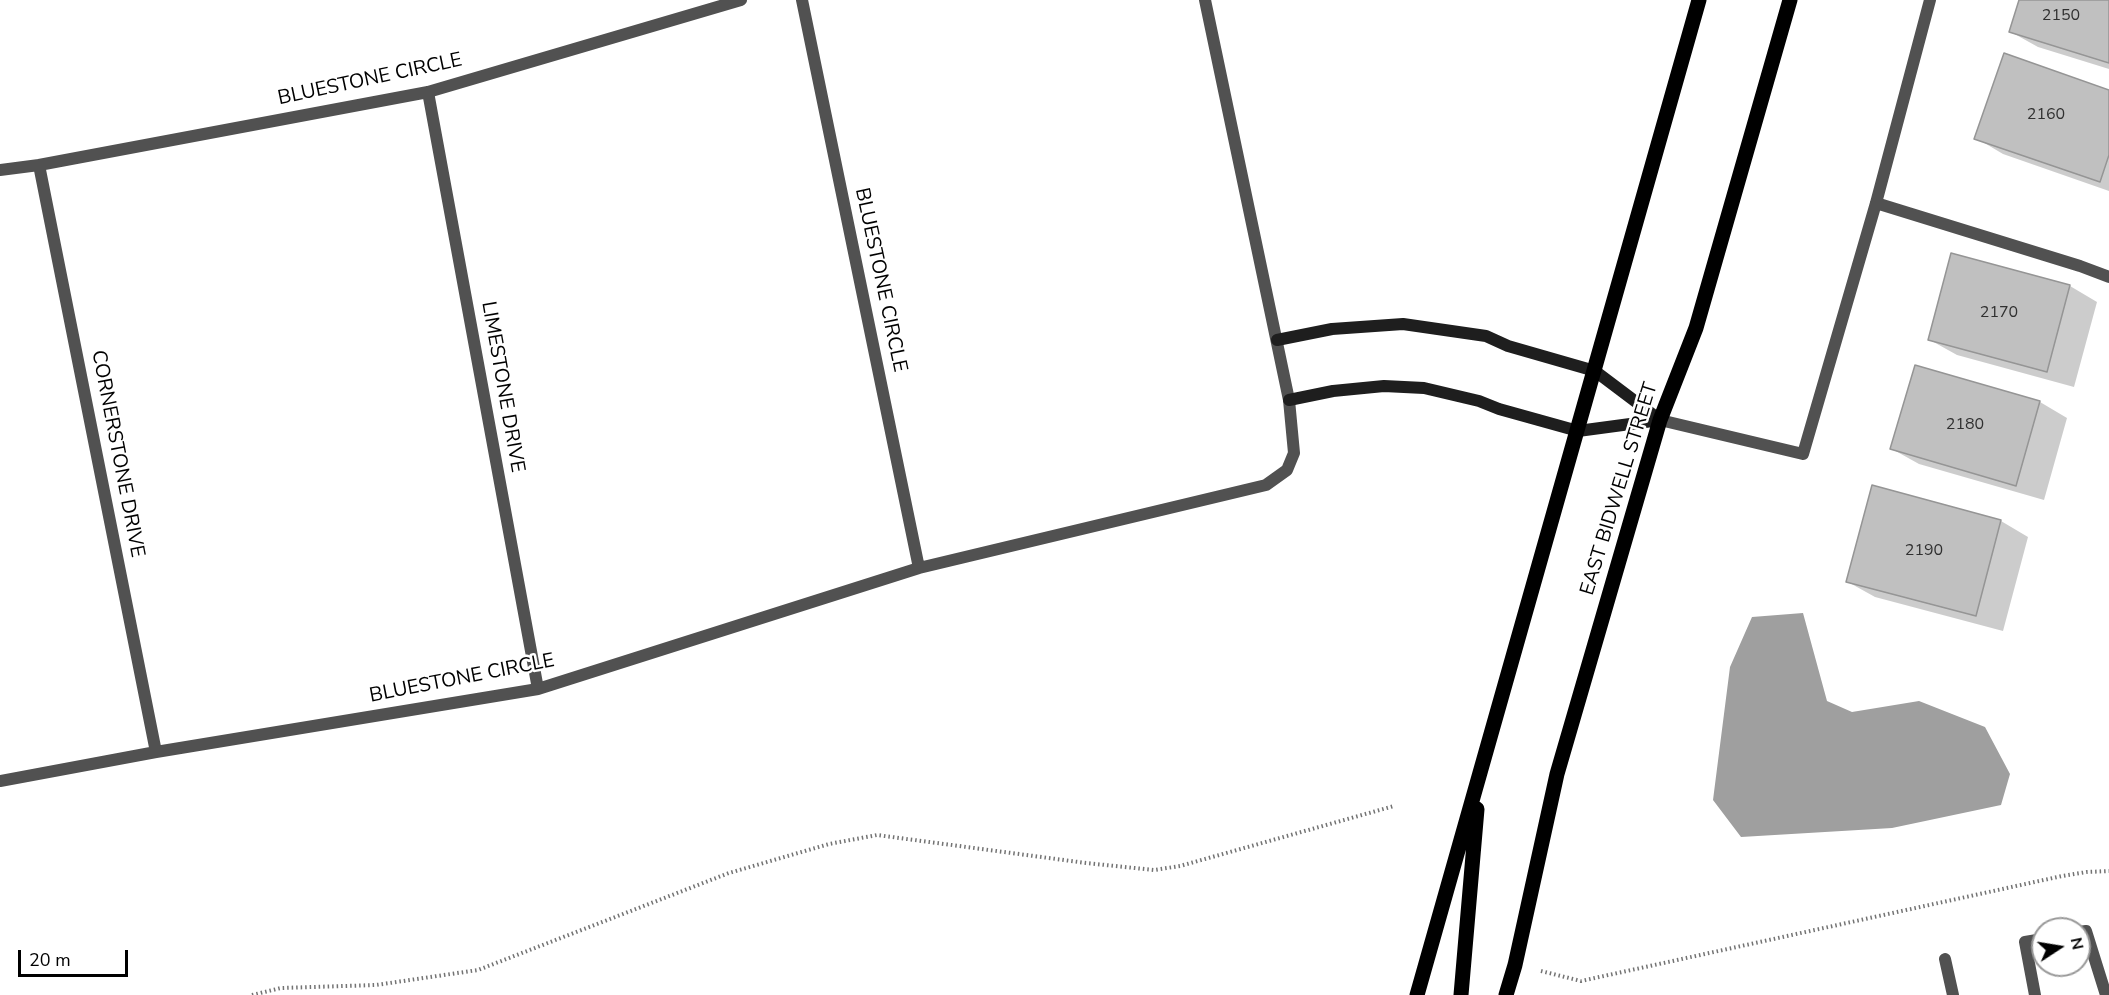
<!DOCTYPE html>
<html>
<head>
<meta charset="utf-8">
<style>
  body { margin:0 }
  #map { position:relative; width:2109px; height:995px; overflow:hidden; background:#fff; font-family:"Nunito Sans",sans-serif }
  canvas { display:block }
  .north { position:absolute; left:2031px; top:917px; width:60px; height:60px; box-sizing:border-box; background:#fff; border:2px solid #999; border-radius:50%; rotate:78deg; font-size:16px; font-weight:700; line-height:24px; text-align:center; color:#000 }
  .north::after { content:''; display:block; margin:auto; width:21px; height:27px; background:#000; clip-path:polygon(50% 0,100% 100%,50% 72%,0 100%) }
  .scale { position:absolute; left:18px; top:950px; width:110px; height:27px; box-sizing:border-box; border:3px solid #000; border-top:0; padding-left:8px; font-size:18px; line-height:21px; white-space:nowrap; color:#000; -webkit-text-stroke:4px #fff; paint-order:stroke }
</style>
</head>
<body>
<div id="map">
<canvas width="2109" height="995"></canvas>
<div class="north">N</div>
<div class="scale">20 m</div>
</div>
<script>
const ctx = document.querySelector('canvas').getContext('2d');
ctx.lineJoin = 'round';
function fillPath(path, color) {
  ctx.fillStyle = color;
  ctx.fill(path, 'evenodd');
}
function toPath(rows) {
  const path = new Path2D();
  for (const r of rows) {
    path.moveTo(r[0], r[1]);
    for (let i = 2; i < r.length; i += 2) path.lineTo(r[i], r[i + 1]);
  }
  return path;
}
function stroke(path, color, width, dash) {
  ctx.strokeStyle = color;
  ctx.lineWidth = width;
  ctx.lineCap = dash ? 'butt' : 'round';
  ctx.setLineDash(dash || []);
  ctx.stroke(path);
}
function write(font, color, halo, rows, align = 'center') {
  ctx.font = font + ' "Nunito Sans",sans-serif';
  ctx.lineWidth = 5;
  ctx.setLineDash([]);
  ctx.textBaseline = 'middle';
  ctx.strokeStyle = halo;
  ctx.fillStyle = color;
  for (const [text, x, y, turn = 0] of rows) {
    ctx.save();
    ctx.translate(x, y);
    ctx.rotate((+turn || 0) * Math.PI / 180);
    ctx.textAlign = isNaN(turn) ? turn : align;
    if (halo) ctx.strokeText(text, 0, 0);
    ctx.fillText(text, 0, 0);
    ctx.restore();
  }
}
const water = toPath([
  [1803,613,1827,701,1852,712,1919,701,1985,727,2010,774,2001,805,1892,828,1741,837,1713,800,1730,667,1752,617]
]);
const shadow = toPath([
  [2020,0,2109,0,2109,69,2038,47,2011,32],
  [2109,92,2109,191,2003,154,1976,138],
  [2070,286,2097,302,2074,387,1957,355,1930,340],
  [1916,367,2040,402,2067,418,2044,500,1919,464,1892,449],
  [1873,487,2001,521,2028,537,2003,631,1875,597,1848,582]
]);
const building = toPath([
  [2019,0,2109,0,2109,63,2009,32,2019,0],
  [2004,53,2109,90,2109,155,2100,182,1974,139,2004,53],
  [1951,253,2070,285,2047,372,1928,340,1951,253],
  [1915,365,2040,401,2016,486,1890,449,1915,365],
  [1872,485,2001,520,1976,616,1846,582,1872,485]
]);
const path = toPath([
  [1541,971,1581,981,2062,876,2087,872,2109,871],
  [252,995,281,988,376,985,478,970,729,873,829,844,877,835,1086,863,1154,870,1180,866,1394,806]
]);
const lane = toPath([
  [1876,203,2080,266,2109,277],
  [1660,420,1803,454,1876,203,1930,0],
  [2079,932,2086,931,2106,995],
  [1945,959,1953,995],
  [2035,995,2025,942,2043,939]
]);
const street = toPath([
  [802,0,919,568],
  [428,92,538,689],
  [39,165,156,752],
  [0,170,39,165,428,92,741,0],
  [0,781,156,752,538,689,919,568,1266,485,1287,470,1294,453,1289,400,1205,0]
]);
const secondary = toPath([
  [1277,340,1332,329,1403,324,1486,336,1508,346,1595,371,1660,420],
  [1289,400,1333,391,1384,386,1424,388,1479,401,1499,409,1578,431,1660,420]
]);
const primary = toPath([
  [1417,995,1699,0],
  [1461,995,1477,809],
  [1506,995,1515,965,1557,774,1660,420,1696,328,1790,0]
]);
const numberNames = [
  ["2150",2061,16],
  ["2160",2046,115],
  ["2170",1999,313],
  ["2180",1965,425],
  ["2190",1924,551]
];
const streetNames = [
  ["BLUESTONE CIRCLE",370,80,-12],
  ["BLUESTONE CIRCLE",880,280,78],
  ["LIMESTONE DRIVE",502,387,80],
  ["CORNERSTONE DRIVE",117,454,79],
  ["EAST BIDWELL STREET",1620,489,-73],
  ["BLUESTONE CIRCLE",462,679,-11]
];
fillPath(water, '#9f9f9f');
fillPath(shadow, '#0003');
fillPath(building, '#c0c0c0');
stroke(building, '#959595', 1.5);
stroke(path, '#737373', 4, [1.5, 3]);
stroke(lane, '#515151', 12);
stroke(street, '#515151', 12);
stroke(secondary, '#1e1e1e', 12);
stroke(primary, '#000', 15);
write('16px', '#303030', null, numberNames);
write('20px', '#000', '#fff', streetNames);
</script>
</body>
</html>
